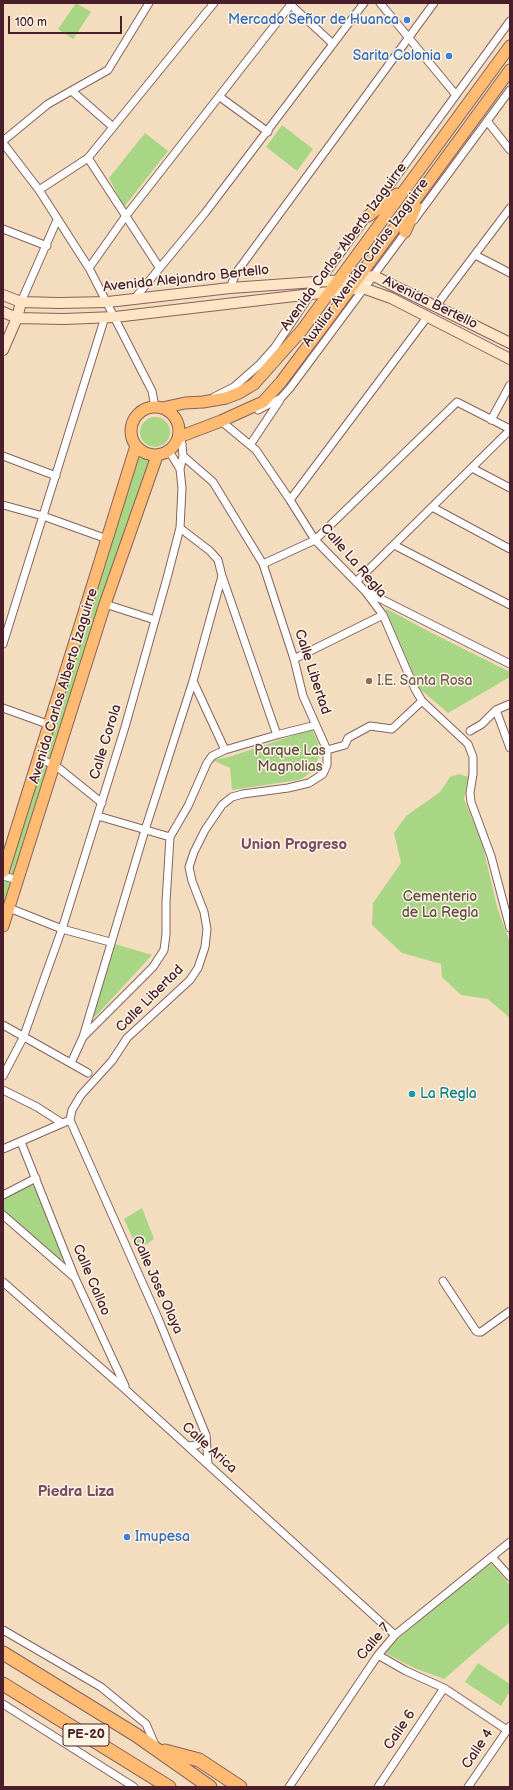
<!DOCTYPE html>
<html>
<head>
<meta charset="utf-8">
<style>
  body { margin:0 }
  #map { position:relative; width:513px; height:1790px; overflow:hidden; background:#f4ddbf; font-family:"Balsamiq Sans",sans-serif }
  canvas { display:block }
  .frame { position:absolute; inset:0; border:4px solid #4a1f2b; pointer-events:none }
  .scale { position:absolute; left:8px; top:16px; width:114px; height:18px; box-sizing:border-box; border:2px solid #4a1f2b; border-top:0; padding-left:5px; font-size:12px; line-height:14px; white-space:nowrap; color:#4a1f2b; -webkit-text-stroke:3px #fcf5e5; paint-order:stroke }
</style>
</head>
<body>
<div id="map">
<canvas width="513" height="1790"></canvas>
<div class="frame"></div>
<div class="scale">100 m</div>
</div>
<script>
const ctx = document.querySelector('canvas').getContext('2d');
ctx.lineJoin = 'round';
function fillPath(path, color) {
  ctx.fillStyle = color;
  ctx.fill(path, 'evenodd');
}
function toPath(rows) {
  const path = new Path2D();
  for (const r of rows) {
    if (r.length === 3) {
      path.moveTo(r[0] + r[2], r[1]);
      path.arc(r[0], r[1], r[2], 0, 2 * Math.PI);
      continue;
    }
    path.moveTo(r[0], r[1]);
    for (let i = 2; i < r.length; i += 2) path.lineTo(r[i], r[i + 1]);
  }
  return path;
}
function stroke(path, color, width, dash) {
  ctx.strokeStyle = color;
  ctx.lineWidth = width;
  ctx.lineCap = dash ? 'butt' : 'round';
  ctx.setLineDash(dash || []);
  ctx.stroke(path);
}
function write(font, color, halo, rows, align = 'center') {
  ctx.font = font + ' "Balsamiq Sans",sans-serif';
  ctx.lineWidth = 3;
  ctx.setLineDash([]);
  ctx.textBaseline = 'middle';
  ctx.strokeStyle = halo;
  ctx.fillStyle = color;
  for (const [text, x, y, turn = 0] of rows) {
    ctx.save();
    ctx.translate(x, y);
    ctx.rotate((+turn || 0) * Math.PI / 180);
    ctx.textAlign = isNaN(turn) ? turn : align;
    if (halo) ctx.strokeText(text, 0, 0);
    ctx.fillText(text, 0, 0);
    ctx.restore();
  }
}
const green = toPath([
  [76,3,91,12,73,39,58,29],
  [282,125,313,149,297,171,266,147],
  [145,133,168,151,124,207,109,178],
  [155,432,15],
  [138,455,150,459,3,906,3,887],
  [385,608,426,630,510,672,510,677,448,713,420,689],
  [312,729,318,743,319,757,312,771,303,778,298,780,232,790,230,768,212,760,229,757],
  [459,774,468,777,464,799,482,843,497,907,510,943,510,1018,488,999,461,995,442,977,441,964,402,953,372,925,373,903,401,863,394,833,406,816,440,792,450,777],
  [115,944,152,955,95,1017,92,1015,93,1012],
  [31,1185,36,1186,38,1190,63,1258,60,1262,3,1213,3,1197],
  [142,1208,154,1239,138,1250,124,1219],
  [489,1561,510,1585,510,1622,444,1679,414,1668,383,1652],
  [478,1663,510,1684,510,1691,501,1706,465,1682]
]);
const street = toPath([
  [380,3,456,95],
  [291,5,333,44],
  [73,92,113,127],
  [220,97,268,132],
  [487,121,510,150],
  [3,141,48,104,108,70,149,3],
  [3,143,39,190,89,268,152,391,155,407],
  [88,158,159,267],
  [39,190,88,158,214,3],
  [414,220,510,90],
  [3,229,47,246],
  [475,255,510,273],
  [89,268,125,217,292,3],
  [230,288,236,273,434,3],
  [135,298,205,213,364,3],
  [21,302,57,220],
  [436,306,510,208],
  [214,397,234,387,259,365,275,347,310,295,510,21],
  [258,410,281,398,290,388,408,229],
  [491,420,510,385],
  [221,421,256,450,290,500,315,540,365,591,383,615,415,689,422,701,468,744,473,757,473,774,470,793,471,802,491,856,510,928],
  [179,437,182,444,183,456,180,469],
  [250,445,280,400],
  [3,456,56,476],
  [472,468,510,488],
  [290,500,428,316],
  [3,505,43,516,107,539],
  [432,507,510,549],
  [180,528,210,551,218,560,222,576,277,735],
  [394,545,510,605],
  [263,564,315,540,457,402,510,429],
  [356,582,510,430],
  [367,592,510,664],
  [105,604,155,620],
  [3,644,105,317],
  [294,659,383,615],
  [193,681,225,750],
  [3,708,50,725],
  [496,710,510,748],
  [470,731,482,724,496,710,510,704],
  [327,750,345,745,348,738,370,726,392,729,422,701],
  [39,759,55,765,102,803],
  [98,816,170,837],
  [3,876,18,880],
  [9,908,62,929,110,942],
  [3,1025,88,1073],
  [84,1036,153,967,164,950,166,934,166,902,170,837,188,806,207,763,212,756,225,750,280,734,316,725],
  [71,1063,83,1037,145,830,193,681,222,576],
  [3,1076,23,1038,62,929,125,727,167,578,180,528,182,488,180,469,169,451],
  [3,1090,37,1107,62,1123],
  [70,1120,72,1110,81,1095,112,1061,127,1038,190,980,198,968,205,947,207,929,204,912,192,881,189,867,194,852,205,830,222,805,232,797,243,794,288,788,309,783,323,774,327,765,327,750,303,696,294,659,263,564,213,482,183,456],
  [70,1120,158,1318,206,1435,208,1464],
  [21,1142,75,1278,125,1386],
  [3,1149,70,1120],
  [3,1195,36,1178],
  [3,1215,74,1277],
  [443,1281,476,1331,478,1332,481,1332,510,1311],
  [3,1282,126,1390,395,1635],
  [188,1446,197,1445,206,1435],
  [492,1557,510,1577],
  [3,1630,101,1687,146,1724,156,1747],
  [378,1655,406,1671,444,1688,507,1730],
  [3,1704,134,1787],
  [289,1787,378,1655,395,1635,510,1542],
  [378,1787,444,1688],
  [468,1787,510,1726]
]);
const secondary = toPath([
  [3,295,21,302,59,303,108,302,230,288,358,279,374,276,510,343],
  [3,312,17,318,64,319,115,317,363,288,391,298,510,359],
  [3,350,17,318,21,302]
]);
const primary = toPath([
  [368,216,397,194],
  [405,232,416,207],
  [155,431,24],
  [162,408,185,403,203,402,226,398,239,393,254,384,302,330,510,46],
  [179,437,221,421,263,402,281,382,329,318,510,70],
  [3,872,136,446],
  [3,926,105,604,157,456]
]);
const highway = toPath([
  [3,1653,136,1735,210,1787],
  [3,1684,169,1787],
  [165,1751,199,1760,240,1787]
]);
const markers = [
  [407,20,4,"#3f7fe0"],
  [449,56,4,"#3f7fe0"],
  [369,681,4,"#8d6e63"],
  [412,1094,4,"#0f9aa8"],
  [127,1537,4,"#3f7fe0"]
];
const shields = [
  [86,1735,46]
];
const shieldNames = [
  ["PE-20",86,1735]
];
const shopNames = [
  ["Mercado Señor de Huanca",399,20],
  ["Sarita Colonia",441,56],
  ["Imupesa",135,1537,"left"]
];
const streetNames = [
  ["Avenida Carlos Alberto Izaguirre",344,247,-54],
  ["Auxiliar Avenida Carlos Izaguirre",366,263,-54],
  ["Avenida Alejandro Bertello",186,279,-6],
  ["Avenida Bertello",430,303,26],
  ["Calle La Regla",353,561,49],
  ["Calle Libertad",312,672,72],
  ["Avenida Carlos Alberto Izaguirre",64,686,-73],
  ["Calle Corola",106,742,-73],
  ["Calle Libertad",150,999,-45],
  ["Calle Callao",91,1280,67],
  ["Calle Jose Olaya",157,1285,66],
  ["Calle Arica",209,1448,42],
  ["Calle 7",374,1642,-50],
  ["Calle 6",400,1730,-56],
  ["Calle 4",478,1749,-56]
];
const educationNames = [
  ["I.E. Santa Rosa",377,681]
];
const parkNames = [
  ["Parque Las",290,751],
  ["Magnolias",290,767],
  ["Cementerio",440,897],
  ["de La Regla",440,913]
];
const cultureNames = [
  ["La Regla",420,1094]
];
const neighbourhoodNames = [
  ["Union Progreso",294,845],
  ["Piedra Liza",76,1492]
];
fillPath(green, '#a8d684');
stroke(street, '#86625f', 9);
stroke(secondary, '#86625f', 12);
stroke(primary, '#86625f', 13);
stroke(highway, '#86625f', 15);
stroke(street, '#fff', 7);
stroke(secondary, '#ffe4c6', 10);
stroke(primary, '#ffbb71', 11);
stroke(highway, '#ffbb71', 13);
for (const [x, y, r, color] of markers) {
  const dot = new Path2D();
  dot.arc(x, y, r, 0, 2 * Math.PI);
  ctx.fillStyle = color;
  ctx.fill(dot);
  stroke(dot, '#fcf5e5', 1.5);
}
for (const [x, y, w] of shields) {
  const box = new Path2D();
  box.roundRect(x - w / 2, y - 11, w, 22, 3);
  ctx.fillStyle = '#fcf5e5';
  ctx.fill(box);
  stroke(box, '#4a1f2b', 1);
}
write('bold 13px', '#4a1f2b', null, shieldNames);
write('14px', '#366cbe', '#fcf5e5', shopNames, 'right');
write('14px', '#4a1f2b', '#fcf5e5', streetNames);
write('14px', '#785e54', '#fcf5e5', educationNames, 'left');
write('14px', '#624d41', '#fcf5e5', parkNames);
write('14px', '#0d838f', '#fcf5e5', cultureNames, 'left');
write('bold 15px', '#7d4c63', '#fcf5e5', neighbourhoodNames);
</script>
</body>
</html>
